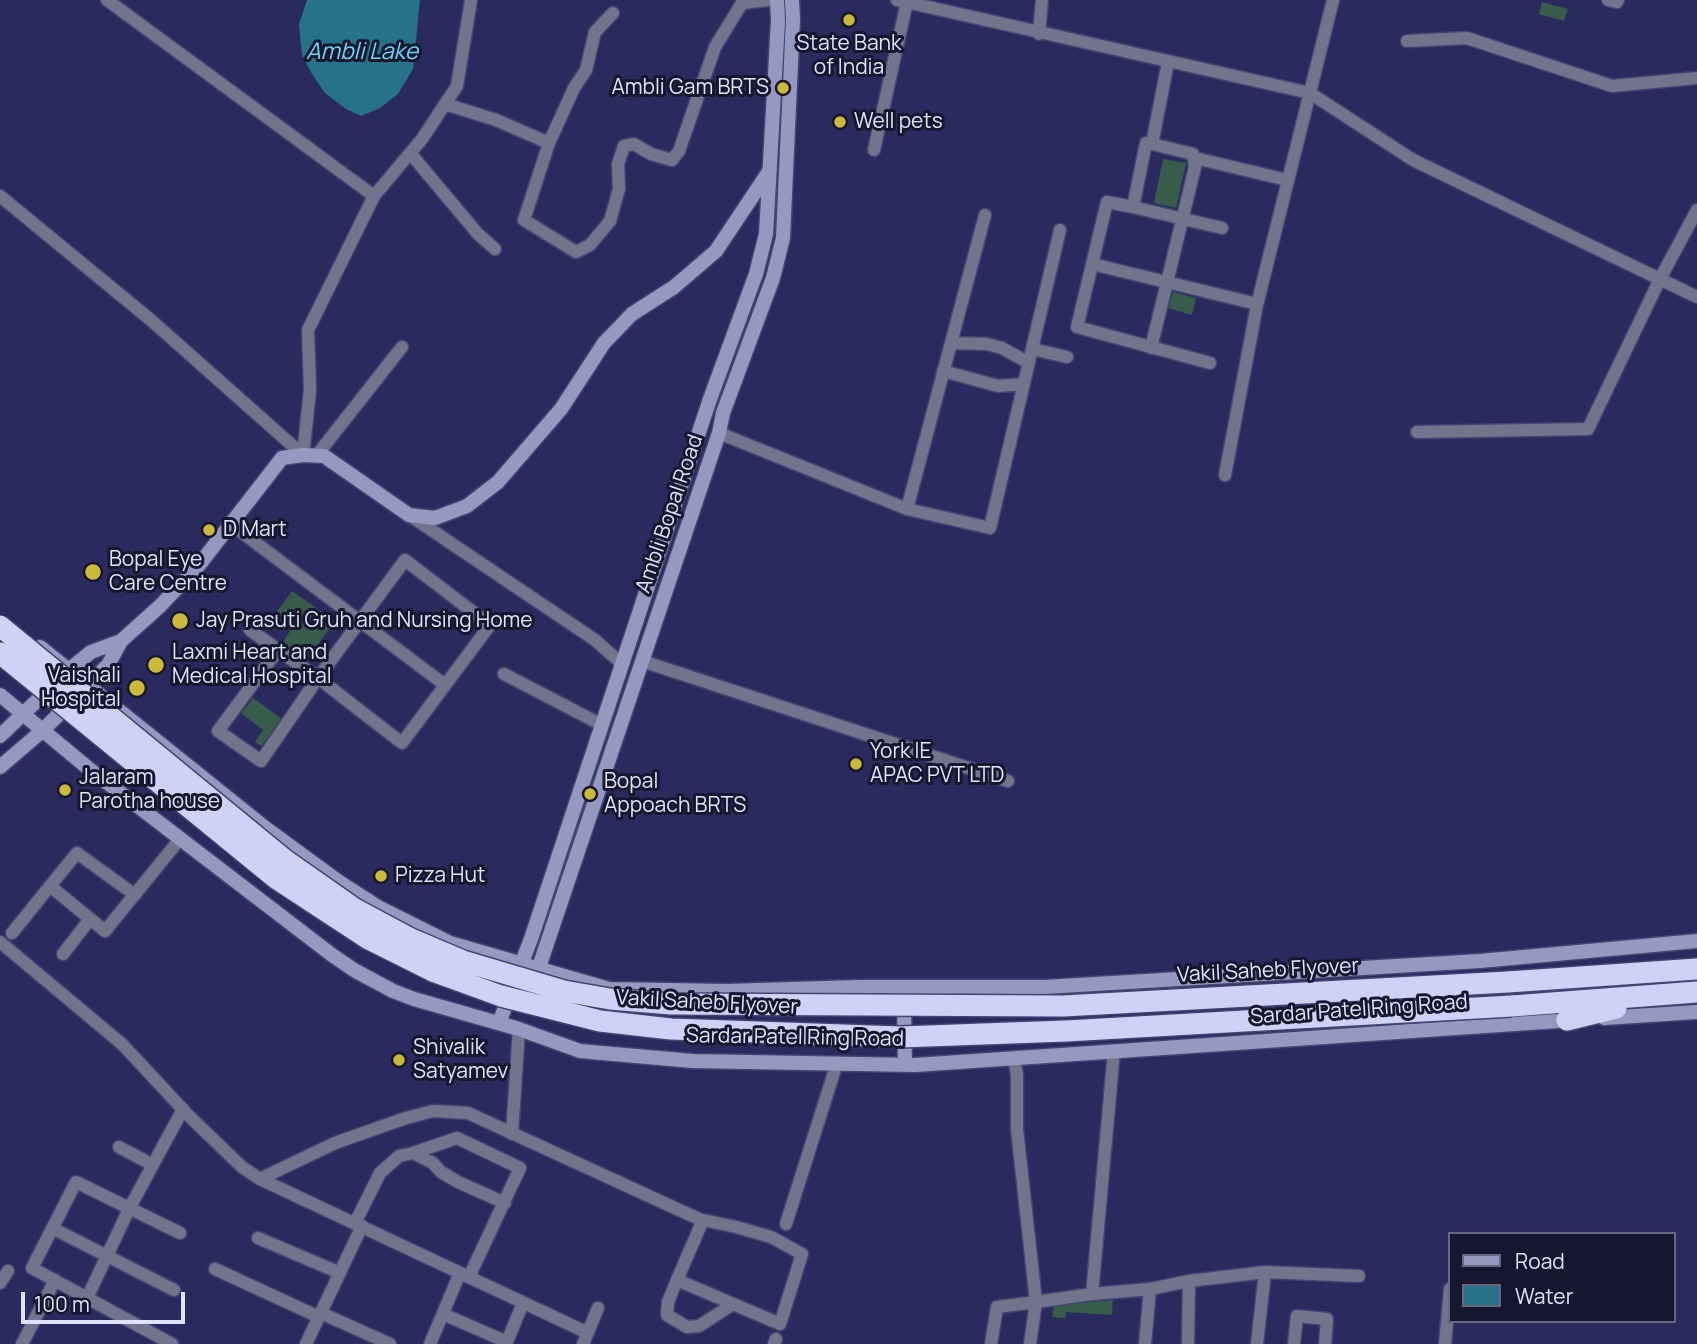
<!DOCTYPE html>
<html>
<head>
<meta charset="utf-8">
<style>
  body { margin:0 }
  #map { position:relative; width:1697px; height:1344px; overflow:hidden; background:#2b2a5e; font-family:Manrope,sans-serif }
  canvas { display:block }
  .legend { position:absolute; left:1448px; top:1232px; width:228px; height:91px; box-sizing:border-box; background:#16172e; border:2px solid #666880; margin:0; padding:9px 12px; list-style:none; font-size:21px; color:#dfe2fc }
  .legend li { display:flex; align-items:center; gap:14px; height:35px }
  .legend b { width:35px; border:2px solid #666880 }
  .scale { position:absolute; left:21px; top:1292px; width:164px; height:32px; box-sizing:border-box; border:4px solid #dfe2fc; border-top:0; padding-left:9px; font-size:21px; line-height:24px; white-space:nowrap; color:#dfe2fc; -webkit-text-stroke:5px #16172e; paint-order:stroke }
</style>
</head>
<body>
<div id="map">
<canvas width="1697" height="1344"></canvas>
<ul class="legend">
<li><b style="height:9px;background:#9699bf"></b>Road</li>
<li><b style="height:19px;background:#257289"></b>Water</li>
</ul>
<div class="scale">100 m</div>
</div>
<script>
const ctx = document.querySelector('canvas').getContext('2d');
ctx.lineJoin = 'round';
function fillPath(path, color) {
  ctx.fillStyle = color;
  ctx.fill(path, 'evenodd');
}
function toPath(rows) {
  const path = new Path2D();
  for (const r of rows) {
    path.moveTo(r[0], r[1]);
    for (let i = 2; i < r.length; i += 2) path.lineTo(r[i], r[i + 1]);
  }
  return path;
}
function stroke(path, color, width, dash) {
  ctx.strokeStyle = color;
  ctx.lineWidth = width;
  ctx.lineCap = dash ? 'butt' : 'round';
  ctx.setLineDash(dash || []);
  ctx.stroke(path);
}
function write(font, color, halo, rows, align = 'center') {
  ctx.font = font + ' Manrope,sans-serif';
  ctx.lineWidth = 6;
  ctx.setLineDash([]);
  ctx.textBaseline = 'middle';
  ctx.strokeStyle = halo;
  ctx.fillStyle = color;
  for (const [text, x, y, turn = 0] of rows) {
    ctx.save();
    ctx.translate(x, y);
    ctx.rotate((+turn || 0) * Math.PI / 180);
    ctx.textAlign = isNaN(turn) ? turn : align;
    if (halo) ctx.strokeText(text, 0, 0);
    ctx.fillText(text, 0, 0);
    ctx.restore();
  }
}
const green = toPath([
  [1542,2,1568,9,1564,21,1539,14],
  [1163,159,1186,163,1176,208,1154,203],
  [1173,292,1196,298,1192,315,1168,308],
  [292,591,335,621,306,661,282,644,293,626,276,613],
  [253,698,282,719,261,746,255,742,263,730,241,713],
  [1113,1300,1112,1315,1066,1312,1065,1318,1052,1317,1054,1305]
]);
const water = toPath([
  [307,0,420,0,413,69,398,94,380,108,361,116,346,109,325,93,312,74,302,55,299,24]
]);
const street = toPath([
  [107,0,374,196],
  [897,0,1310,93,1413,160,1697,297],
  [1608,0,1617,2,1618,0],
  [613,13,595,32,586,70,574,88,549,143,524,220,576,252,590,245,610,221,619,189,618,164,624,146,634,144,651,154,672,160,679,151,715,47,742,3,769,0],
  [1039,34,1042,0],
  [1407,41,1467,38,1612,86,1697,78],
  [445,104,496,120,549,143],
  [1152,144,1146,143,1133,207,1222,228],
  [874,150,907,2],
  [410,153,478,234,495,249],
  [1195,158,1287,180],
  [0,196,152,321,303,455],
  [1133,207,1107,202,1077,327,1210,363],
  [1092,264,1257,304],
  [951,343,987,344,1002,348,1029,363],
  [1151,348,1195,167,1193,154,1152,144,1168,62],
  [1032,349,1067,357],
  [943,371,998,386,1024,384],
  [1417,432,1588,429,1660,279,1697,210],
  [719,433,907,509,990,528,1060,230],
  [303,455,310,390,308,330,374,196,422,139,457,86,471,0],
  [317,455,402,347],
  [1225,475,1257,305,1333,0],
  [907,509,985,215],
  [409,515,595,640,622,664],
  [232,525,445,685],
  [250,630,318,678,402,743,490,625,405,560,318,678,261,761,218,731,278,650],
  [642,661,1008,781],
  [504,674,602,725],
  [50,886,77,853,135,895],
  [12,933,50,886,105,931,180,839],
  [0,942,122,1044,190,1117,242,1167,260,1179,335,1143,406,1118,433,1111,468,1113,699,1219,703,1220,736,1227,771,1237,802,1254,780,1324,677,1280,703,1220],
  [63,954,90,919],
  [512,1134,519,1029],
  [119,1147,153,1165],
  [413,1153,457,1138,520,1168,469,1277],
  [260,1179,588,1333],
  [355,1223,380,1173,399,1156,413,1153,433,1163,441,1172,458,1182,505,1203],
  [786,1224,837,1063],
  [52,1228,174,1290],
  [258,1238,340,1273],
  [215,1269,319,1317],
  [677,1280,668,1302,667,1315,687,1327,699,1326,733,1304],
  [0,1283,8,1271],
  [1092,1294,1150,1289,1189,1281,1265,1272,1359,1276],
  [88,1296,129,1209,183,1109],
  [321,1313,390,1344],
  [443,1314,507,1342],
  [22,1344,55,1280],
  [172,1344,32,1268,76,1182,180,1233],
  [306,1344,362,1226],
  [430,1344,460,1273],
  [506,1344,523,1303],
  [583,1344,598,1308],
  [774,1344,776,1339],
  [991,1344,997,1307,1036,1302,1017,1129,1017,1075,1014,1058],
  [1030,1344,1036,1302,1092,1294,1114,1051],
  [1145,1344,1150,1289],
  [1188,1344,1189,1281],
  [1257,1344,1265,1272],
  [1294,1344,1297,1316,1327,1319,1325,1344],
  [1445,1344,1450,1289]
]);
const secondary = toPath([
  [40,647,264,827,339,882,378,907,450,943,609,989,727,991,858,987,1045,987,1480,961,1697,941],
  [0,695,88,768,332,955,354,970,393,991,414,999,519,1029,580,1051,692,1061,915,1065,1573,1020],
  [0,736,70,669,91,652,121,641,160,606,199,565,282,458,303,455,324,456,409,515,435,518,467,506,498,482,561,409,604,343,632,314,674,287,716,251,770,170],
  [0,767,42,731,108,665,121,641],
  [536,976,719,433,723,413,773,278,783,238,793,19,792,0],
  [904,999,905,1065],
  [1604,1018,1697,1012],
  [499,1023,532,936,710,399,756,274,766,234,778,21,777,0]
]);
const highway = toPath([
  [1508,982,1697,969],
  [1512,1006,1697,992],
  [1567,1020,1616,1008]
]);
const highwayBridge = toPath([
  [0,626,285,860,355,909,411,939,463,961,564,991,610,999,671,1004,1063,1006,1508,982],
  [0,653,277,879,367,938,435,972,501,996,600,1021,671,1029,900,1037,1066,1031,1512,1006]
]);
const markers = [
  [849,20,7,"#cbba39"],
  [783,88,7,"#cbba39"],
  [840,122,7,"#cbba39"],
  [209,530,7,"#cbba39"],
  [93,572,9,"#cbba39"],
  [180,621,9,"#cbba39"],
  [156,665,9,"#cbba39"],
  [137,688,9,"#cbba39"],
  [856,764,7,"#cbba39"],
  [65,790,7,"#cbba39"],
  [590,794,7,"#cbba39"],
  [381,876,7,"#cbba39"],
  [399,1060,7,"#cbba39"]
];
const poiNames = [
  ["State Bank",849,44,"center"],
  ["of India",849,68,"center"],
  ["Ambli Gam BRTS",769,88,"right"],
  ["Well pets",854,122],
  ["D Mart",223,530],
  ["Bopal Eye",109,560],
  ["Care Centre",109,584],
  ["Jay Prasuti Gruh and Nursing Home",196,621],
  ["Laxmi Heart and",172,653],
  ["Medical Hospital",172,677],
  ["Vaishali",121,676,"right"],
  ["Hospital",121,700,"right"],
  ["York IE",870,752],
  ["APAC PVT LTD",870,776],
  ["Jalaram",79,778],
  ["Parotha house",79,802],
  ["Bopal",604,782],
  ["Appoach BRTS",604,806],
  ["Pizza Hut",395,876],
  ["Shivalik",413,1048],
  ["Satyamev",413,1072]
];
const streetNames = [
  ["Ambli Bopal Road",670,514,-71],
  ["Vakil Saheb Flyover",1268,971,-3],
  ["Vakil Saheb Flyover",707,1003,3],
  ["Sardar Patel Ring Road",1359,1010,-4],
  ["Sardar Patel Ring Road",795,1038,1]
];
const waterNames = [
  ["Ambli Lake",362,53]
];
fillPath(green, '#375c49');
fillPath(water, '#257289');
stroke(street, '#444474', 15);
stroke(secondary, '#444474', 17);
stroke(highway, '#444474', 24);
stroke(street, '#72748c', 12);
stroke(secondary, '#9699bf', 14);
stroke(highway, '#cfd2f6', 21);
stroke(highwayBridge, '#444474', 24, []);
stroke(highwayBridge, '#cfd2f6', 21);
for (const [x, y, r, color] of markers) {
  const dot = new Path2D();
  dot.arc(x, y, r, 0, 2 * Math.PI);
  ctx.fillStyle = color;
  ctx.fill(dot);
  stroke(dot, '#16172e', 2.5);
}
write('21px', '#dfe2fc', '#16172e', poiNames, 'left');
write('21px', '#dfe2fc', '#16172e', streetNames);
write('italic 23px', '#69d7f9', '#16172e', waterNames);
</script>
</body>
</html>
